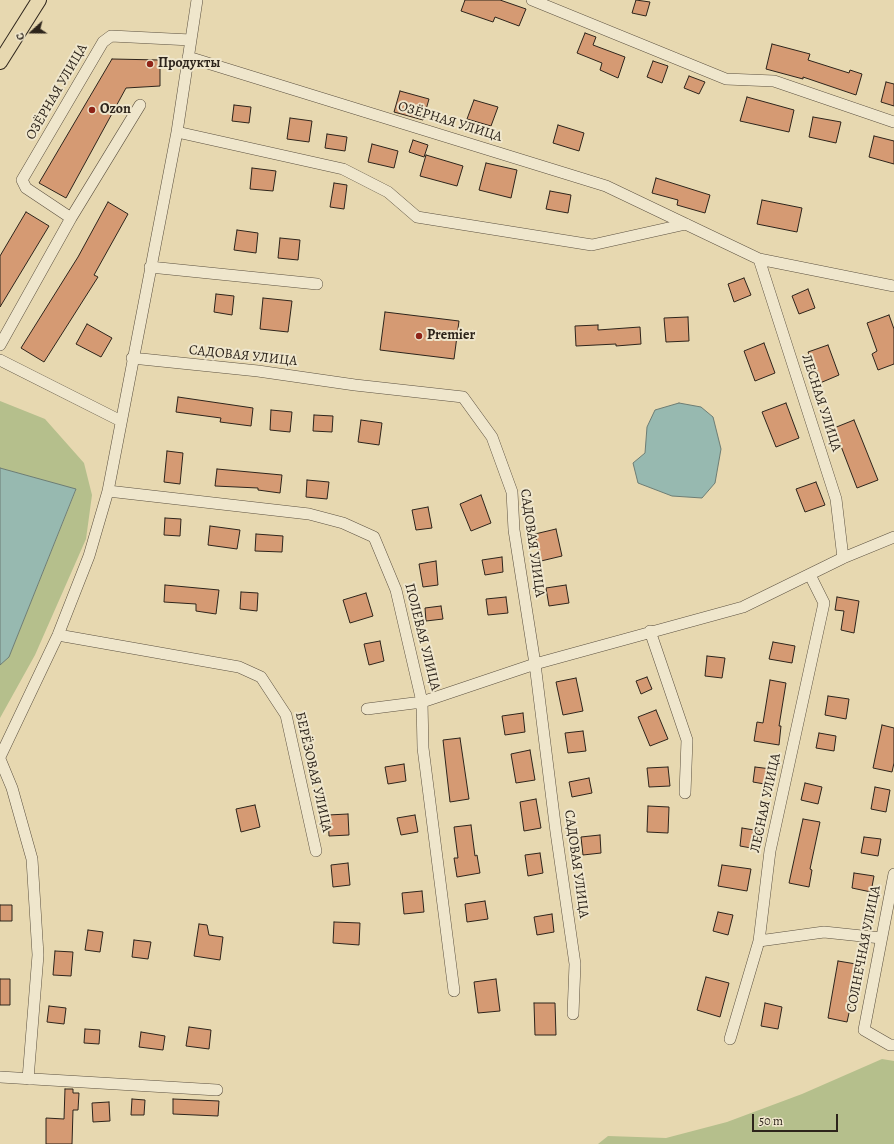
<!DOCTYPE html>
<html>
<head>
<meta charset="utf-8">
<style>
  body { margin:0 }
  #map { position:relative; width:894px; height:1144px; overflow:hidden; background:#e7d8b0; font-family:Alegreya,serif }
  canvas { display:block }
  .north { position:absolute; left:12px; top:12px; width:40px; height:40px; -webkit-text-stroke:3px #efe6cc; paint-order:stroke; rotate:249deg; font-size:11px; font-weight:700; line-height:16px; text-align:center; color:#2d241b }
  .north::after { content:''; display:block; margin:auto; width:14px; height:18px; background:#2d241b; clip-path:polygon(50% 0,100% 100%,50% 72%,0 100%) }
  .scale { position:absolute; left:752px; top:1114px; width:86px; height:18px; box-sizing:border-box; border:2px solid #2d241b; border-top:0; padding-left:5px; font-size:12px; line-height:14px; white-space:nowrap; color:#2d241b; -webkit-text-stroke:3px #efe6cc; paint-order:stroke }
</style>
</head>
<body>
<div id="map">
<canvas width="894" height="1144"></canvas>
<div class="north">С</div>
<div class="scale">50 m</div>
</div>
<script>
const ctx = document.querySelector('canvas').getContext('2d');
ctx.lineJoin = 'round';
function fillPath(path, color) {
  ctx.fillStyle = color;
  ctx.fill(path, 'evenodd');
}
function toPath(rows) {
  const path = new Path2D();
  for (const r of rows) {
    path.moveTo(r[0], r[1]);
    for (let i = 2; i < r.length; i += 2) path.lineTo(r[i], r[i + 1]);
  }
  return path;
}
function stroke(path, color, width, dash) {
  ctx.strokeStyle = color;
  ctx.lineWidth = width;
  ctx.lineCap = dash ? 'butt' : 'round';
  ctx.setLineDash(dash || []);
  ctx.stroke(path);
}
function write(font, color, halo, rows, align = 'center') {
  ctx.font = font + ' Alegreya,serif';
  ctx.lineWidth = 4;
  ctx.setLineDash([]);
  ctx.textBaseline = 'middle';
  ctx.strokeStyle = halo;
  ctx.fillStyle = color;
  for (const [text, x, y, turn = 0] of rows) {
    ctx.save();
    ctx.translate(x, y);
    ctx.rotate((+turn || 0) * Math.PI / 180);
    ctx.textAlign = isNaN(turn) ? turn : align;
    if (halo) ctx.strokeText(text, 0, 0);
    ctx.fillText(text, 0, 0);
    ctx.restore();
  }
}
const green = toPath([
  [0,401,45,419,84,463,92,495,86,539,35,655,0,718,0,665,9,657,76,490,0,468],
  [882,1059,894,1061,894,1144,598,1144,608,1136,666,1138,727,1122,802,1094]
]);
const water = toPath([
  [679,403,701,407,713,417,721,449,715,483,702,498,672,496,638,483,633,463,645,453,647,427,655,410,679,403],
  [0,468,76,489,9,657,0,665,0,468]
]);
const building = toPath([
  [465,0,500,0,526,9,519,26,495,17,493,22,461,11,465,0],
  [636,0,650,2,646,16,632,13,636,0],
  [585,33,596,37,593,45,625,57,618,78,600,70,602,63,577,53,585,33],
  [772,44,810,54,808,60,849,73,850,70,862,74,856,95,803,77,803,79,766,69,772,44],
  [112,59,160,60,160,86,126,88,66,198,39,183,112,59],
  [653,61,668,66,662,83,647,77,653,61],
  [689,76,705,82,699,94,684,88,689,76],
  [886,82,894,84,894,106,881,102,886,82],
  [400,91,429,99,423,120,394,112,400,91],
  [747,97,794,110,789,132,740,121,747,97],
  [474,100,498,107,491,126,467,119,474,100],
  [234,105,251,107,249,123,232,121,234,105],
  [813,117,841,122,836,143,809,137,813,117],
  [290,118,312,121,309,142,287,139,290,118],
  [558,125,584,133,579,151,553,143,558,125],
  [327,134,347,137,345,151,325,148,327,134],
  [874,136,894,141,894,164,869,157,874,136],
  [413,140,428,145,424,157,409,152,413,140],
  [372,144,398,151,394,168,368,162,372,144],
  [426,155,463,166,457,186,420,176,426,155],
  [486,163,517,170,511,198,479,190,486,163],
  [252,168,276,171,273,191,250,189,252,168],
  [656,178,710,195,705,213,677,205,678,200,652,193,656,178],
  [334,183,347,185,344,209,330,207,334,183],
  [550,191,571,195,568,213,546,209,550,191],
  [762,200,802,208,797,232,757,224,762,200],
  [108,202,128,214,94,275,98,277,44,362,21,348,78,257,108,202],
  [26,212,49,226,0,307,0,256,26,212],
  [237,230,258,233,256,253,234,250,237,230],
  [280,238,300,240,298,260,278,258,280,238],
  [744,278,751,295,734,302,728,284,744,278],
  [808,289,815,308,799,314,792,296,808,289],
  [216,294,234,296,232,315,214,312,216,294],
  [263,298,292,301,288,332,260,329,263,298],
  [385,312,459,321,454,359,380,350,385,312],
  [889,315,894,329,894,364,878,370,872,354,877,351,867,323,889,315],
  [688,317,689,341,666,342,664,318,688,317],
  [87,324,112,338,101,357,76,344,87,324],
  [598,325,598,330,640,327,641,344,616,346,616,344,576,346,575,326,598,325],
  [764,343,775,373,755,381,744,351,764,343],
  [828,345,839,375,820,383,808,352,828,345],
  [178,397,253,408,251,426,220,422,221,418,176,412,178,397],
  [786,403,799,438,776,447,762,412,786,403],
  [271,410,292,412,290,432,270,430,271,410],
  [314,415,333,416,332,432,313,431,314,415],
  [361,420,382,423,379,445,358,442,361,420],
  [854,420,878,480,857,488,834,428,854,420],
  [167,451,183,453,180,484,164,482,167,451],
  [217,469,282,475,280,493,258,490,258,488,215,486,217,469],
  [307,480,329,482,327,499,306,497,307,480],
  [816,482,825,505,805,512,796,489,816,482],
  [481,495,491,523,471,531,460,504,481,495],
  [428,507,432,528,416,530,412,510,428,507],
  [165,518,181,519,180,536,164,535,165,518],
  [210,526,240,530,237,549,208,545,210,526],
  [556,529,562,556,541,561,535,534,556,529],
  [256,534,283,536,282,552,255,551,256,534],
  [502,557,503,572,485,575,482,560,502,557],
  [436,561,438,585,423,587,419,564,436,561],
  [165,585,219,590,216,614,196,611,196,604,164,602,165,585],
  [566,585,569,603,549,606,546,588,566,585],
  [241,592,258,593,257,611,240,609,241,592],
  [366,593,373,616,350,623,343,600,366,593],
  [506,597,508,613,488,615,486,599,506,597],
  [837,597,859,601,854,633,841,630,844,611,835,610,837,597],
  [441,606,443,619,426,621,425,608,441,606],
  [380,641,384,661,369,665,364,644,380,641],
  [773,642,795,646,792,663,769,659,773,642],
  [707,656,725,658,722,678,705,676,707,656],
  [647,677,652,689,641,694,636,681,647,677],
  [576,678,583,711,563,715,556,682,576,678],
  [770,680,786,683,779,726,781,726,779,745,754,741,757,722,763,723,770,680],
  [828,696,849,699,846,719,825,715,828,696],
  [656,710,668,739,650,746,638,717,656,710],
  [523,713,525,732,505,735,502,716,523,713],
  [882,725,894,728,894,763,892,772,873,768,882,725],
  [583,731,586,751,568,753,565,733,583,731],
  [819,733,836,736,834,751,816,748,819,733],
  [460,738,469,799,450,802,443,740,460,738],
  [530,750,535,780,516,783,511,754,530,750],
  [404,764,406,781,388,784,385,767,404,764],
  [668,767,670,786,649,787,647,768,668,767],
  [755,767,771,769,770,785,753,782,755,767],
  [589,778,592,793,572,797,569,782,589,778],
  [805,783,822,787,818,804,801,800,805,783],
  [875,787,890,790,886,812,871,809,875,787],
  [536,799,541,828,524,831,520,802,536,799],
  [255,805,260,827,241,832,236,809,255,805],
  [648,806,669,807,668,833,647,832,648,806],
  [348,814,349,835,329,836,328,815,348,814],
  [415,815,418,832,401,835,397,818,415,815],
  [803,819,820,822,810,869,812,870,809,887,789,883,803,819],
  [471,825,475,856,477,855,480,873,457,877,454,858,458,858,454,827,471,825],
  [742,828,760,831,757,849,740,846,742,828],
  [600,835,601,853,583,855,581,837,600,835],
  [864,837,881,839,878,856,861,853,864,837],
  [540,853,543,873,528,876,525,855,540,853],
  [348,863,350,885,333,887,331,865,348,863],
  [722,865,751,869,747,891,718,886,722,865],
  [854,873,874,876,871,892,852,888,854,873],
  [422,891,424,912,404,914,402,893,422,891],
  [485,901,488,919,467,922,465,904,485,901],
  [0,905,12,905,12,921,0,921,0,905],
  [718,912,733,915,728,935,713,931,718,912],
  [552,914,554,932,537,935,534,917,552,914],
  [334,922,360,923,359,945,333,943,334,922],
  [199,924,207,925,209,935,223,937,220,960,194,956,199,924],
  [88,930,103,932,100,952,85,950,88,930],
  [134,940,151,942,148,959,132,957,134,940],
  [55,951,73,952,71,976,53,975,55,951],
  [838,961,856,964,849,1004,851,1004,847,1022,828,1018,838,961],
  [706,977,729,983,720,1017,697,1010,706,977],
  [0,979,10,979,10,1005,0,1005,0,979],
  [496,979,500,1011,478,1013,474,982,496,979],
  [534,1003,555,1003,556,1035,535,1035,534,1003],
  [765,1003,782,1007,778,1029,761,1026,765,1003],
  [49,1006,66,1008,64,1024,47,1022,49,1006],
  [189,1027,211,1030,209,1049,186,1046,189,1027],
  [85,1029,100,1030,99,1044,84,1043,85,1029],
  [141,1032,165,1036,163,1050,139,1047,141,1032],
  [65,1089,73,1089,73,1093,79,1093,78,1110,73,1110,72,1144,46,1144,46,1118,64,1119,65,1089],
  [132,1099,145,1100,144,1115,131,1115,132,1099],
  [173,1099,219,1101,218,1116,173,1114,173,1099],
  [109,1102,110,1121,93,1122,92,1103,109,1102]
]);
const minor = toPath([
  [532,0,726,79,774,81,894,122],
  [188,57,606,186,759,259,894,286],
  [177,132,343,169,388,192,417,217,592,245,686,224],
  [71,218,140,105],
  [759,259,836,499,843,558],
  [150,267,317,284],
  [0,345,71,218,26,188,22,180,103,42,111,36,191,40],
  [132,358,258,371,355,385,463,397,492,437,512,492,514,530,535,664,556,832,575,964,573,1014],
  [0,360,121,421],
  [108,491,309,514,343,523,374,537,396,590,422,702,423,748,454,991],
  [650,631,687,740,685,793],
  [58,635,239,667,261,677,286,715,316,851],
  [367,709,422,702,535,664,743,607,843,558,894,537],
  [0,757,58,635,89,556,108,491,177,132,197,0],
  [0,759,12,788,32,859,38,955,28,1079],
  [894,874,864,1030,890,1045,894,1045],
  [759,941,824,932,881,938],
  [730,1039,759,941,770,851,824,603,810,575],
  [0,1077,217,1090]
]);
const major = toPath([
  [0,62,39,0]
]);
const markers = [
  [150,64,4,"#8f2418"],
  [92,110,4,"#8f2418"],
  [419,336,4,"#8f2418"]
];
const poiNames = [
  ["Продукты",158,64],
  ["Ozon",100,110],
  ["Premier",427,336]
];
const streetNames = [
  ["ОЗЁРНАЯ УЛИЦА",57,92,-60],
  ["ОЗЁРНАЯ УЛИЦА",450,122,17],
  ["САДОВАЯ УЛИЦА",243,356,6],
  ["ЛЕСНАЯ УЛИЦА",821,403,72],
  ["САДОВАЯ УЛИЦА",532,543,82],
  ["ПОЛЕВАЯ УЛИЦА",422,637,76],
  ["БЕРЁЗОВАЯ УЛИЦА",313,772,77],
  ["ЛЕСНАЯ УЛИЦА",766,803,-78],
  ["САДОВАЯ УЛИЦА",576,864,82],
  ["СОЛНЕЧНАЯ УЛИЦА",864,949,-79]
];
fillPath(green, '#b5bf8c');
fillPath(water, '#97b9b0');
stroke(water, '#6d7d74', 1);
fillPath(building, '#d59a73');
stroke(building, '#2d241b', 1);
stroke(minor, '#5c5140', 12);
stroke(major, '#2d241b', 16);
stroke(minor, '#efe6cc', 11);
stroke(major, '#e7d8b0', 14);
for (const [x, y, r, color] of markers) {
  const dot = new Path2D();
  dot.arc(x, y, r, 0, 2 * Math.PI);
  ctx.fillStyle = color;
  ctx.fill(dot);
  stroke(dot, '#efe6cc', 1.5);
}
write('bold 14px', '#2d241b', '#efe6cc', poiNames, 'left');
write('14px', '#2d241b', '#efe6cc', streetNames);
</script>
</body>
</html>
